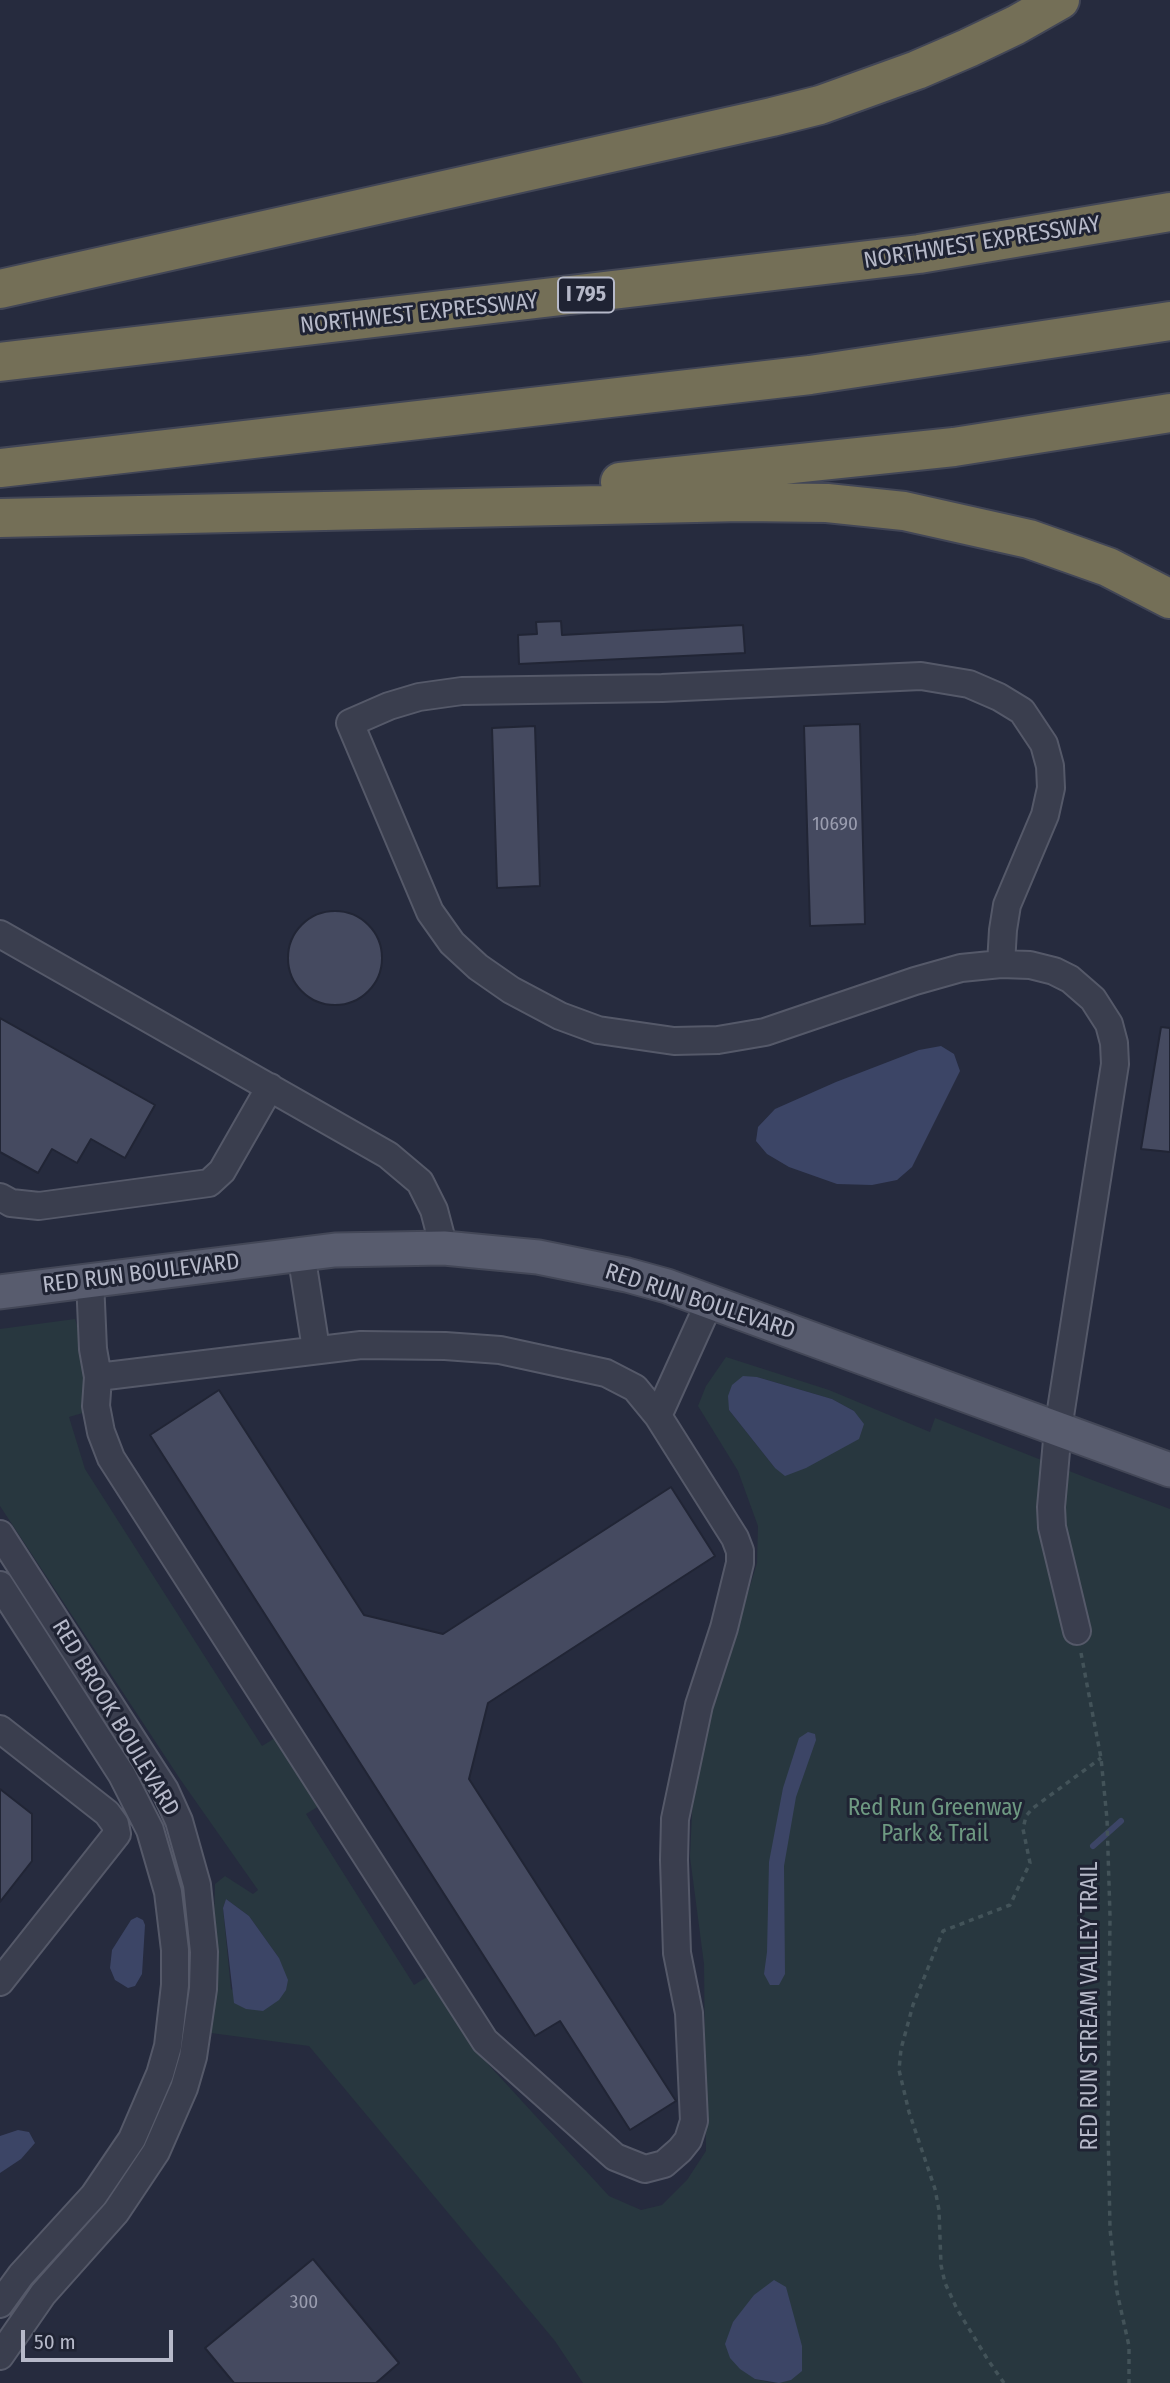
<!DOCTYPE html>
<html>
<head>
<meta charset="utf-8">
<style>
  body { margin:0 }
  #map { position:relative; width:1170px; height:2383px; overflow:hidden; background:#262b3e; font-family:"Fira Sans Condensed",sans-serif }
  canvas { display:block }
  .scale { position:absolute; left:21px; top:2330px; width:152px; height:32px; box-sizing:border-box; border:4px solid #b6b9c9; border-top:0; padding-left:9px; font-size:21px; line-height:24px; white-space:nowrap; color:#b6b9c9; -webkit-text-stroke:5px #1f2333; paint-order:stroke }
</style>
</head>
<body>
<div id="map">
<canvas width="1170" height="2383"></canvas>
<div class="scale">50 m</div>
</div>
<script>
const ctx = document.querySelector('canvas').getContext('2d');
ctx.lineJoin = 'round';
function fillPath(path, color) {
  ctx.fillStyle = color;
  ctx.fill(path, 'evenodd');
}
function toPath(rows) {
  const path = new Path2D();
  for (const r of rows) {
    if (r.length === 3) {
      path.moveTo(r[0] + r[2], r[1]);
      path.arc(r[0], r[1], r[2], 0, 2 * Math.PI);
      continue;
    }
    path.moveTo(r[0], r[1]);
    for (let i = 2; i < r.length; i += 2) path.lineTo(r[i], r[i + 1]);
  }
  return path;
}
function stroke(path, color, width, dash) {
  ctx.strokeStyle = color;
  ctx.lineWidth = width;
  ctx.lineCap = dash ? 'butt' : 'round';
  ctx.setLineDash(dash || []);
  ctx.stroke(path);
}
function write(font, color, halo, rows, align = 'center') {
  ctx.font = font + ' "Fira Sans Condensed",sans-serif';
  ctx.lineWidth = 6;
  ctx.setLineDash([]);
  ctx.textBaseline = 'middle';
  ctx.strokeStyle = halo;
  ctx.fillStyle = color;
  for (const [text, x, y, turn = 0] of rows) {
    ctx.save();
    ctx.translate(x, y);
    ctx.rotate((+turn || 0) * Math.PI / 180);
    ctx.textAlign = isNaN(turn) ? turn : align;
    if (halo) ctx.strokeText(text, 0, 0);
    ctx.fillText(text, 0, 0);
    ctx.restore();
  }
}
const green = toPath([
  [75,1319,85,1350,86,1412,69,1417,85,1469,262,1746,275,1738,319,1806,306,1814,414,1985,430,1975,487,2063,609,2196,641,2210,662,2205,687,2180,706,2151,704,1964,690,1857,694,1770,757,1563,758,1526,738,1471,698,1406,706,1386,726,1357,829,1390,930,1432,935,1418,1087,1478,1170,1509,1170,2383,777,2383,755,2379,772,2383,583,2383,555,2341,309,2046,211,2033,215,1884,225,1876,253,1894,258,1890,180,1779,0,1506,0,1329],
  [757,1377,832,1399,854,1411,775,1468,729,1410],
  [226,1899,249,1916,279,1958,231,1990,223,1908]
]);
const water = toPath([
  [941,1046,954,1054,960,1071,912,1167,897,1180,872,1185,837,1184,789,1167,767,1154,756,1141,758,1127,775,1109,836,1082,919,1050],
  [743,1376,757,1377,832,1399,854,1411,864,1424,859,1439,806,1468,785,1476,775,1468,729,1410,728,1396,732,1385],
  [808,1732,815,1734,816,1740,796,1797,784,1866,785,1974,779,1985,770,1985,764,1974,767,1952,769,1862,783,1788,799,1738],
  [226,1899,249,1916,279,1958,288,1980,286,1990,279,2000,263,2011,246,2009,234,2003,223,1908],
  [137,1917,143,1920,145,1925,142,1974,135,1986,128,1988,115,1980,110,1968,112,1950,131,1920],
  [18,2130,29,2132,35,2143,21,2159,0,2173,0,2136],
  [774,2280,786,2287,802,2346,802,2371,791,2380,779,2383,755,2379,740,2369,730,2358,725,2344,733,2322,754,2295]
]);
const stream = toPath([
  [1093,1846,1121,1821]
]);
const building = toPath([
  [561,621,562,635,743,625,745,653,519,664,518,635,537,634,536,622,561,621],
  [860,724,865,924,810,926,804,726,860,724],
  [535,726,540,886,497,888,492,728,535,726],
  [335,958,47],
  [0,1018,155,1105,125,1158,91,1139,77,1163,52,1149,38,1173,0,1152,0,1018],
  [1161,1027,1170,1028,1170,1152,1141,1149,1161,1027],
  [219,1390,364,1615,443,1634,671,1487,715,1556,488,1703,469,1779,676,2101,630,2130,560,2021,535,2036,150,1435,219,1390],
  [0,1789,32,1814,32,1861,0,1902,0,1789],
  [313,2259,399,2363,376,2383,234,2383,205,2348,313,2259]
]);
const path = toPath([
  [1081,1653,1101,1758,1107,1819,1110,1916,1108,2126,1110,2229,1117,2292,1129,2346,1129,2383],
  [1004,2383,988,2360,957,2309,945,2283,941,2265,939,2210,935,2189,909,2112,899,2070,901,2049,913,2005,943,1931,1010,1905,1030,1863,1023,1829,1026,1816,1033,1808,1101,1758]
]);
const minor = toPath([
  [0,934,388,1155,420,1182,434,1210,444,1248],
  [1001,964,1003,930,1007,905,1045,815,1051,788,1050,766,1044,744,1022,711,999,697,969,684,921,676,662,688,462,691,419,697,389,706,350,723,430,912,452,943,478,967,511,990,560,1016,598,1030,674,1041,718,1040,765,1032,915,981,961,968,1001,964,1030,965,1054,971,1070,979,1093,999,1109,1024,1114,1043,1115,1064,1058,1429,1051,1507,1052,1527,1077,1631],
  [0,1197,11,1203,39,1206,209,1183,222,1171,270,1087],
  [301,1253,316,1349],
  [90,1280,93,1349,98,1377],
  [361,1345,445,1346,500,1350,606,1373,635,1388,658,1416,735,1538,740,1551,740,1563,724,1628,699,1705,675,1819,674,1860,677,1953,689,2013,694,2121,688,2140,680,2150,664,2164,645,2169,615,2157,485,2041,111,1458,101,1432,96,1406,98,1377,361,1345],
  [658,1416,710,1301],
  [0,1534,165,1790,179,1821,197,1885,204,1952,203,1989,193,2057,184,2088,156,2152,116,2212,43,2294,0,2356],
  [0,1585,122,1775,150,1830,168,1892,175,1950,175,1985,168,2046,160,2074,132,2139,94,2195,21,2275,0,2304],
  [0,1729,107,1813,115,1824,117,1834,0,1982]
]);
const major = toPath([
  [0,1292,335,1250,444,1248,538,1257,627,1275,667,1286,1170,1470]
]);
const highway = toPath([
  [0,289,772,117,820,105,917,70,968,48,1016,25,1060,0],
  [0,362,919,254,1170,212],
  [0,468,810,375,1170,321],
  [620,482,954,447,1170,413],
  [0,518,742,502,827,503,904,511,1029,539,1108,567,1170,599]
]);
const numberNames = [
  ["10690",835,825],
  ["300",304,2303]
];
const shields = [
  [586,295,56]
];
const shieldNames = [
  ["I 795",586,295]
];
const streetNames = [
  ["NORTHWEST EXPRESSWAY",982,243,-9],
  ["NORTHWEST EXPRESSWAY",419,314,-6],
  ["RED RUN BOULEVARD",141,1274,-7],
  ["RED RUN BOULEVARD",700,1302,18],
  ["RED BROOK BOULEVARD",115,1718,59],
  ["RED RUN STREAM VALLEY TRAIL",1091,2006,-90]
];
const parkNames = [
  ["Red Run Greenway",935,1809],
  ["Park & Trail",935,1835]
];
fillPath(green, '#28373f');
fillPath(water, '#3c4566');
stroke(stream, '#3c4566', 6);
fillPath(building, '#454a60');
stroke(building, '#212535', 2);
stroke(minor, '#555969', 30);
stroke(major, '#434757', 37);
stroke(highway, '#424656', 42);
stroke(path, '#435359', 3.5, [5, 5]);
stroke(minor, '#3a3e4e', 26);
stroke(major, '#585c6e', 33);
stroke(highway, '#746f57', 38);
write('19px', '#9a9daf', null, numberNames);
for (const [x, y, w] of shields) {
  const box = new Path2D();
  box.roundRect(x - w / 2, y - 17.5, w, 35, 5);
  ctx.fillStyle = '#1f2333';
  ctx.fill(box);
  stroke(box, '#b6b9c9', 2);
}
write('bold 21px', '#b6b9c9', null, shieldNames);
write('23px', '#b6b9c9', '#1f2333', streetNames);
write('23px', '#6e9982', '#1f2333', parkNames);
</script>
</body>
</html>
